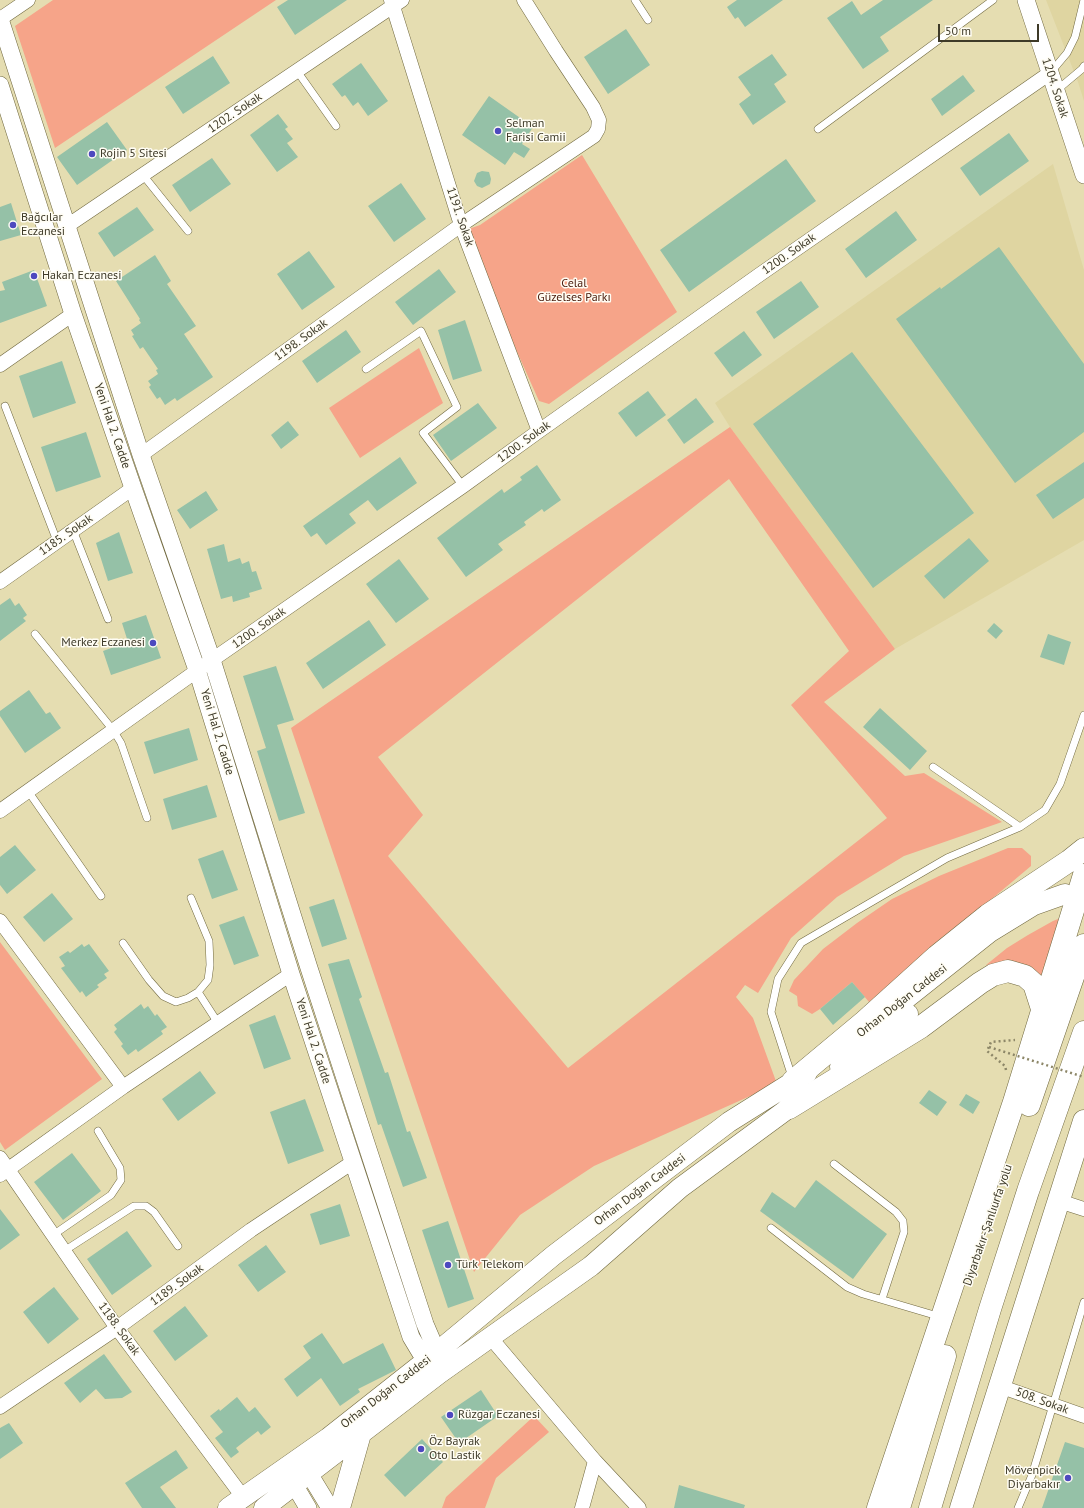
<!DOCTYPE html>
<html>
<head>
<meta charset="utf-8">
<style>
  body { margin:0 }
  #map { position:relative; width:1084px; height:1508px; overflow:hidden; background:#e5ddb1; font-family:"PT Sans",sans-serif }
  canvas { display:block }
  .scale { position:absolute; left:938px; top:24px; width:101px; height:18px; box-sizing:border-box; border:2px solid #3e3a28; border-top:0; padding-left:5px; font-size:12px; line-height:14px; white-space:nowrap; color:#3e3a28; -webkit-text-stroke:3px #fffdf4; paint-order:stroke }
</style>
</head>
<body>
<div id="map">
<canvas width="1084" height="1508"></canvas>
<div class="scale">50 m</div>
</div>
<script>
const ctx = document.querySelector('canvas').getContext('2d');
ctx.lineJoin = 'round';
function fillPath(path, color) {
  ctx.fillStyle = color;
  ctx.fill(path, 'evenodd');
}
function toPath(rows) {
  const path = new Path2D();
  for (const r of rows) {
    path.moveTo(r[0], r[1]);
    for (let i = 2; i < r.length; i += 2) path.lineTo(r[i], r[i + 1]);
  }
  return path;
}
function stroke(path, color, width, dash) {
  ctx.strokeStyle = color;
  ctx.lineWidth = width;
  ctx.lineCap = dash ? 'butt' : 'round';
  ctx.setLineDash(dash || []);
  ctx.stroke(path);
}
function write(font, color, halo, rows, align = 'center') {
  ctx.font = font + ' "PT Sans",sans-serif';
  ctx.lineWidth = 3;
  ctx.setLineDash([]);
  ctx.textBaseline = 'middle';
  ctx.strokeStyle = halo;
  ctx.fillStyle = color;
  for (const [text, x, y, turn = 0] of rows) {
    ctx.save();
    ctx.translate(x, y);
    ctx.rotate((+turn || 0) * Math.PI / 180);
    ctx.textAlign = isNaN(turn) ? turn : align;
    if (halo) ctx.strokeText(text, 0, 0);
    ctx.fillText(text, 0, 0);
    ctx.restore();
  }
}
const built = toPath([
  [1046,0,1084,0,1084,101,1078,82],
  [1053,164,1084,270,1084,540,895,649,730,427,715,403]
]);
const green = toPath([
  [53,0,276,0,55,148,15,26],
  [582,155,677,312,549,404,539,401,463,231,480,225],
  [419,348,443,403,360,458,329,408],
  [730,427,895,649,824,702,905,776,924,773,1002,822,904,856,837,897,791,938,758,993,745,985,736,997,753,1018,777,1084,594,1166,520,1215,474,1272,291,728],
  [729,479,849,651,791,705,887,818,568,1068,388,856,423,815,378,757],
  [1008,848,1022,848,1031,856,1031,866,869,1002,852,982,820,1009,812,1014,798,1006,797,996,789,991,794,980,823,949,857,923,892,899,939,876],
  [1063,917,1044,977,1026,965,1011,962,986,965,1007,948,1028,935,1053,921],
  [0,942,102,1079,5,1150,0,1142],
  [534,1416,549,1432,496,1478,485,1508,442,1508,446,1497]
]);
const building = toPath([
  [288,0,347,0,295,35,277,7],
  [737,0,783,0,745,27,738,17,735,19,727,7],
  [883,0,933,0,880,37,889,51,863,69,827,18,852,1,861,15],
  [626,29,650,65,608,94,584,57],
  [772,54,787,75,774,84,786,102,753,125,739,104,751,95,738,77],
  [213,56,230,83,183,114,165,87],
  [361,63,388,101,368,116,358,102,353,106,345,95,342,97,332,84],
  [963,75,975,91,942,116,931,99],
  [489,96,533,127,522,144,530,149,524,158,514,152,505,165,462,135],
  [278,114,288,127,285,129,293,139,287,143,298,157,277,172,250,135],
  [107,122,127,150,77,185,57,157],
  [1009,133,1029,161,980,196,960,168],
  [212,158,231,184,190,212,172,185],
  [786,159,816,201,689,292,660,250],
  [482,171,489,172,491,179,490,184,482,188,477,186,474,181,477,173],
  [401,183,426,219,394,242,368,206],
  [11,203,21,235,0,241,0,207],
  [137,207,154,230,114,257,98,233],
  [896,211,917,240,866,278,845,249],
  [999,247,1084,364,1084,432,1015,483,896,319,940,287,941,289],
  [309,251,335,287,302,310,277,274],
  [155,255,171,281,167,284,196,326,184,334,213,377,177,401,175,398,165,405,160,397,157,399,149,387,151,385,148,381,158,374,156,370,158,369,143,347,140,349,132,336,134,335,131,330,141,323,139,320,140,319,116,281],
  [439,269,456,292,413,325,395,302],
  [34,270,47,306,0,323,0,291,5,290,2,282],
  [801,281,819,307,774,339,756,312],
  [465,320,482,371,453,380,438,330],
  [346,330,361,352,317,383,302,361],
  [744,331,762,355,732,377,714,353],
  [852,352,974,513,873,588,753,424],
  [62,361,76,403,33,418,19,376],
  [648,391,666,415,636,437,618,413],
  [696,398,714,422,684,444,667,420],
  [478,403,497,428,451,461,433,435],
  [288,421,299,435,281,449,271,435],
  [86,432,101,477,56,492,41,447],
  [400,457,417,483,377,511,368,500,349,514,356,523,326,545,317,533,311,537,303,526],
  [1084,462,1084,498,1053,519,1036,495],
  [537,465,561,500,544,512,542,509,524,522,526,525,498,544,503,550,466,577,437,538,502,489,504,493,522,480,520,477],
  [206,491,218,510,190,529,177,510],
  [119,532,133,573,108,581,96,543],
  [969,538,989,561,944,599,924,576],
  [224,544,228,562,240,558,242,564,249,561,252,572,256,571,262,589,249,593,250,597,233,602,232,596,221,599,207,549],
  [399,559,429,599,396,623,366,584],
  [10,598,15,606,19,603,27,615,23,618,26,621,0,641,0,605],
  [146,615,161,658,111,675,103,651,128,642,122,623],
  [369,620,386,645,323,689,306,663],
  [994,623,1003,631,996,639,987,631],
  [1048,634,1071,642,1064,665,1040,657],
  [276,666,294,720,277,725,305,813,279,821,257,751,266,748,243,676],
  [29,690,46,714,50,712,61,728,25,753,0,716,0,711],
  [880,708,927,751,910,770,863,727],
  [189,728,198,760,154,774,144,742],
  [207,785,217,817,172,830,163,799],
  [15,845,36,870,7,894,0,885,0,857],
  [223,850,238,890,212,899,198,859],
  [52,893,73,919,44,942,23,917],
  [334,899,347,939,322,947,309,907],
  [244,916,259,956,234,965,219,925],
  [82,944,84,947,89,944,109,971,104,974,107,978,97,985,99,987,86,997,82,991,80,993,61,968,65,966,59,957,68,951,70,953],
  [349,959,362,997,359,999,385,1073,388,1072,407,1132,410,1131,427,1178,403,1187,381,1124,378,1125,328,964],
  [852,982,865,997,833,1025,820,1009],
  [141,1004,144,1009,148,1006,155,1016,157,1014,167,1027,161,1031,163,1034,138,1052,136,1049,128,1055,121,1046,123,1044,114,1032,117,1029,114,1025],
  [275,1015,291,1059,264,1069,249,1025],
  [200,1071,216,1093,178,1121,162,1099],
  [929,1090,947,1102,937,1116,919,1103],
  [966,1094,980,1102,973,1114,959,1105],
  [305,1099,324,1151,288,1164,270,1112],
  [72,1153,101,1191,63,1220,34,1182],
  [816,1180,887,1234,853,1279,760,1211,772,1192,795,1208],
  [340,1204,350,1236,320,1245,310,1214],
  [0,1209,20,1235,0,1250],
  [448,1221,474,1299,448,1308,422,1230],
  [127,1231,152,1266,112,1295,87,1259],
  [266,1245,286,1272,258,1292,238,1265],
  [54,1287,79,1319,48,1344,23,1312],
  [185,1306,208,1336,175,1361,153,1331],
  [322,1333,343,1364,383,1343,396,1370,358,1389,360,1392,340,1406,321,1378,297,1397,284,1379,311,1358,303,1346],
  [104,1354,132,1392,122,1398,105,1399,96,1389,80,1403,64,1383],
  [481,1390,498,1416,459,1443,441,1417],
  [237,1397,249,1412,255,1407,271,1427,261,1435,258,1431,236,1448,239,1452,231,1458,215,1438,223,1432,210,1416,219,1409,220,1411],
  [9,1423,23,1443,0,1459,0,1428],
  [422,1439,443,1462,405,1497,384,1475],
  [1065,1442,1084,1448,1084,1508,1042,1508],
  [176,1450,188,1468,160,1487,176,1508,142,1508,125,1483],
  [679,1485,745,1505,744,1508,674,1508]
]);
const path = toPath([
  [1006,1070,1005,1066,987,1051,991,1042,1015,1040]
]);
const service = toPath([
  [635,0,648,20],
  [297,71,336,126],
  [1051,72,1067,53,1075,37,1084,0],
  [1057,90,1082,69,1084,66],
  [818,129,993,0],
  [143,175,188,231],
  [366,369,421,331,457,407,423,433,463,486],
  [5,406,57,541],
  [73,530,108,619],
  [35,634,113,730,121,743,147,818],
  [933,767,1020,827],
  [28,791,101,896],
  [123,943,149,980,163,996,176,1002,188,998,198,992,208,980,210,965,209,941,191,898],
  [198,992,218,1023],
  [792,1077,771,1012,778,979,801,943,947,858,1020,827,1045,810,1060,784,1084,715],
  [834,1164,896,1212,903,1221,904,1232,882,1299],
  [771,1228,847,1287,863,1294,941,1317],
  [53,1235,111,1195,121,1180,120,1168,98,1131],
  [64,1251,134,1206,146,1206,154,1212,178,1246],
  [1018,1508,1032,1475,1084,1302]
]);
const minor = toPath([
  [391,0,461,225,539,431],
  [0,19,28,0],
  [67,226,402,0],
  [0,365,73,314],
  [141,455,461,225,594,136,598,129,599,120,593,107,556,51,524,0],
  [0,582,133,488],
  [0,811,212,660,463,486,539,431,759,275,1050,73],
  [0,921,123,1087],
  [0,1158,117,1328,243,1497],
  [0,1175,123,1087,291,974],
  [1059,1201,1084,1209],
  [490,1337,595,1461,639,1508],
  [999,1386,1084,1416],
  [0,1407,117,1328,251,1230,353,1162],
  [582,1508,595,1461]
]);
const tertiary = toPath([
  [1026,0,1084,175],
  [0,19,141,455,212,660,309,968,425,1324,437,1352,446,1362],
  [0,85,73,314,133,488,197,670,291,974,411,1337,420,1352,435,1369],
  [302,1462,330,1508],
  [288,1474,308,1508]
]);
const secondary = toPath([
  [883,1017,990,932,1034,905,1065,894],
  [840,1067,908,1014],
  [228,1508,328,1438,437,1352,554,1255,729,1122,807,1073],
  [264,1508,440,1373,591,1266,680,1188,801,1099],
  [340,1508,361,1434]
]);
const trunk = toPath([
  [793,1081,865,1021,937,956,988,915,1069,861,1084,849],
  [1029,1105,1084,945],
  [789,1108,921,1027,980,983,993,975,1008,971,1025,976,1034,984,1043,1012],
  [878,1508,1014,1102,1084,875],
  [899,1508,945,1356],
  [930,1508,990,1309,1028,1191,1084,1032],
  [961,1508,1084,1121]
]);
const pathBridge = toPath([
  [989,1047,1084,1077]
]);
const markers = [
  [498,131,4,"#4d49bf"],
  [92,154,4,"#4d49bf"],
  [13,225,4,"#4d49bf"],
  [34,276,4,"#4d49bf"],
  [153,643,4,"#4d49bf"],
  [448,1265,4,"#4d49bf"],
  [450,1415,4,"#4d49bf"],
  [421,1449,4,"#4d49bf"],
  [1068,1478,4,"#4d49bf"]
];
const streetNames = [
  ["1204. Sokak",1055,88,72],
  ["1202. Sokak",235,113,-34],
  ["1191. Sokak",460,217,71],
  ["1200. Sokak",789,254,-35],
  ["1198. Sokak",301,340,-36],
  ["Yeni Hal 2. Cadde",112,426,71],
  ["1200. Sokak",524,442,-36],
  ["1185. Sokak",66,535,-35],
  ["1200. Sokak",259,628,-35],
  ["Yeni Hal 2. Cadde",217,732,73],
  ["Orhan Doğan Caddesi",902,1001,-38],
  ["Yeni Hal 2. Cadde",313,1041,72],
  ["Orhan Doğan Caddesi",640,1190,-37],
  ["Diyarbakır-Şanlıurfa yolu",988,1225,-71],
  ["1189. Sokak",177,1285,-36],
  ["1188. Sokak",119,1329,54],
  ["Orhan Doğan Caddesi",386,1392,-38],
  ["508. Sokak",1042,1401,20]
];
const poiNames = [
  ["Selman",506,124],
  ["Farisi Camii",506,138],
  ["Rojin 5 Sitesi",100,154],
  ["Bağcılar",21,218],
  ["Eczanesi",21,232],
  ["Hakan Eczanesi",42,276],
  ["Merkez Eczanesi",145,643,"right"],
  ["Türk Telekom",456,1265],
  ["Rüzgar Eczanesi",458,1415],
  ["Öz Bayrak",429,1442],
  ["Oto Lastik",429,1456],
  ["Mövenpick",1060,1471,"right"],
  ["Diyarbakır",1060,1485,"right"]
];
const parkNames = [
  ["Celal",574,284],
  ["Güzelses Parkı",574,298]
];
fillPath(built, '#dfd5a1');
fillPath(green, '#f6a489');
fillPath(building, '#95c1a7');
stroke(service, '#716940', 8);
stroke(minor, '#716940', 15);
stroke(tertiary, '#716940', 18);
stroke(secondary, '#716940', 21);
stroke(trunk, '#716940', 23);
stroke(path, '#8d8768', 2.5, [2, 3]);
stroke(service, '#fff', 7);
stroke(minor, '#fff', 14);
stroke(tertiary, '#fff', 17);
stroke(secondary, '#fff', 20);
stroke(trunk, '#fff', 22);
stroke(pathBridge, '#8d8768', 2.5, [2, 3]);
for (const [x, y, r, color] of markers) {
  const dot = new Path2D();
  dot.arc(x, y, r, 0, 2 * Math.PI);
  ctx.fillStyle = color;
  ctx.fill(dot);
  stroke(dot, '#fffdf4', 1.5);
}
write('12px', '#3e3a28', '#fffdf4', streetNames);
write('12px', '#3e3a28', '#fffdf4', poiNames, 'left');
write('12px', '#4d2011', '#fffdf4', parkNames);
</script>
</body>
</html>
